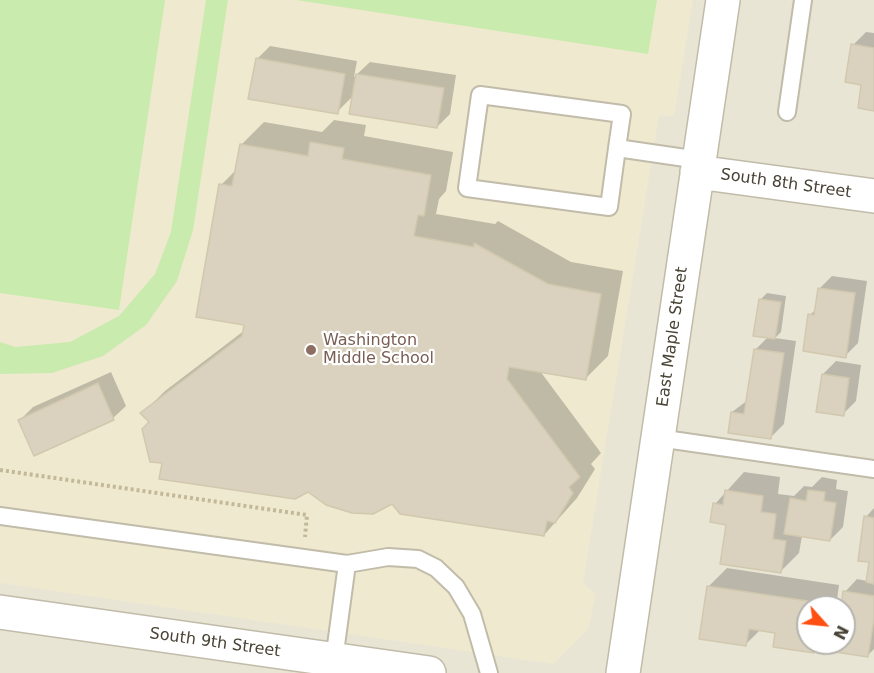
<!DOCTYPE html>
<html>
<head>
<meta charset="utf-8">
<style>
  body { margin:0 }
  #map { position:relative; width:874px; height:673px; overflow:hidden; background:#f4f2e7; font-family:"DejaVu Sans",sans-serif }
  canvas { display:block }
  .north { position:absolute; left:796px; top:595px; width:60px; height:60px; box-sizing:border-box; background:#fff; border:2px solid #b6b4ae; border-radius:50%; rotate:117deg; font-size:16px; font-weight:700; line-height:24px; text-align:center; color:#484335 }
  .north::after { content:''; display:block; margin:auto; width:21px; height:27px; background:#ff4f13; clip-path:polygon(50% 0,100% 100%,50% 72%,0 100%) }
</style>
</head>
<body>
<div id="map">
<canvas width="874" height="673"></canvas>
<div class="north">N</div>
</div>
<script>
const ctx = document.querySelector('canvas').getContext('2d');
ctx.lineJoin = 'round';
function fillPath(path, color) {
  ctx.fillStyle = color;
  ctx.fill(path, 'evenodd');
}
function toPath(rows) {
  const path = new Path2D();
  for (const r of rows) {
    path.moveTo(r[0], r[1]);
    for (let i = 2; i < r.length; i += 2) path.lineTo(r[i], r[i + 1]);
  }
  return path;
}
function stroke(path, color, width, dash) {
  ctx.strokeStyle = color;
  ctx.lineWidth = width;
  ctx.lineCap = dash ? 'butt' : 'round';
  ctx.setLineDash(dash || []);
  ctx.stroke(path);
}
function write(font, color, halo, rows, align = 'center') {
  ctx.font = font + ' "DejaVu Sans",sans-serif';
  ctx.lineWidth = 4.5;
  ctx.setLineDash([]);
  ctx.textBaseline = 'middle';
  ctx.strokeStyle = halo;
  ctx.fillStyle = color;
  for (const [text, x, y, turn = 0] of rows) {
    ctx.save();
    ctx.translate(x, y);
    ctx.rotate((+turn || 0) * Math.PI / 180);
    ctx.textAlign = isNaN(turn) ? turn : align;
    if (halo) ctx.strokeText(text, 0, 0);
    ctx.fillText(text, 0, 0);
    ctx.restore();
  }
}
const residential = toPath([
  [0,0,874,0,874,673,0,673],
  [808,607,844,607,844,643,808,643]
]);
const education = toPath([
  [0,0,693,0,674,116,659,115,583,583,596,594,588,629,554,664,0,583]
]);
const green = toPath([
  [0,0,165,0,119,310,0,293],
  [206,0,228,0,193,230,177,281,146,325,103,356,52,373,0,374,0,342,15,347,70,342,119,316,155,274,171,232],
  [296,0,657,0,648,54]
]);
const shadow = toPath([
  [866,32,874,33,874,109,863,83,853,45],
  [270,46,357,61,354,77,370,62,456,75,450,114,437,127,353,96,337,112,257,59],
  [334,120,366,125,364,136,453,152,446,191,439,199,436,214,495,224,498,221,571,262,623,271,608,356,585,379,540,371,601,453,591,464,595,469,577,498,544,535,392,502,308,490,163,462,151,422,143,413,165,391,245,330,246,324,221,185,237,169,241,145,264,122,322,132],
  [832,276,867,281,858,343,845,356,810,315,816,309,819,289],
  [767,293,786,296,781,332,775,338,796,341,784,424,771,437,732,412,748,400,755,350,768,337,760,300],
  [836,361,861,365,856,401,843,414,823,374],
  [111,372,126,406,113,418,35,454,20,420,33,407],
  [744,472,780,477,778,494,794,496,804,486,812,487,822,477,837,480,836,489,848,491,843,527,830,540,802,536,799,553,781,571,727,524,715,504],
  [874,508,874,649,868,655,837,643,844,643,845,592,857,579,867,581,870,561,866,517],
  [727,568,839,585,836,607,808,607,808,643,822,643,813,651,777,632,761,629,746,644,708,587]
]);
const building = toPath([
  [851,44,874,48,874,111,858,108,861,85,845,82,851,44],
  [256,58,345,74,338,114,248,99,256,58],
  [356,74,444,88,437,128,349,114,356,74],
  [310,142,344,148,342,159,431,175,424,216,418,215,414,236,474,247,474,243,548,284,601,294,586,380,509,367,507,379,580,477,569,487,573,493,555,523,547,521,544,536,400,514,392,504,373,514,352,513,326,505,308,492,295,499,159,479,162,463,150,462,142,429,149,422,140,413,242,336,244,325,196,317,219,184,232,186,240,144,308,156,310,142],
  [818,288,855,293,846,358,803,351,808,314,814,315,818,288],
  [759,299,781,302,775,339,753,336,759,299],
  [754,349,784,353,771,439,728,433,731,412,744,414,754,349],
  [822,374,849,378,844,416,816,412,822,374],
  [98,383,114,420,34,456,18,420,98,383],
  [725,490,763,496,761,512,776,514,773,539,786,541,781,573,720,564,726,525,710,522,713,503,723,505,725,490],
  [808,490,825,492,824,501,836,503,830,541,784,534,790,498,806,501,808,490],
  [864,516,874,518,874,584,866,582,869,562,858,561,864,516],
  [707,586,821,603,821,607,808,607,808,643,815,643,814,653,773,647,775,633,749,629,746,646,699,639,707,586],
  [843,591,874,596,874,619,868,657,835,652,836,643,844,643,844,607,841,607,843,591]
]);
const path = toPath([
  [0,470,307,515,305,537]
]);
const service = toPath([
  [787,112,803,0],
  [617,148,609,207,467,188,480,95,622,114,617,148,699,160],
  [658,438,874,469],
  [0,516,347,564,334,660],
  [347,564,388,557,418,559,436,568,456,587,472,614,489,673]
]);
const minor = toPath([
  [697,172,874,196],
  [0,612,429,673],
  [623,673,723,0]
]);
const markers = [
  [311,350,6,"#8d6e63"]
];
const streetNames = [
  ["South 8th Street",786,184,8],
  ["East Maple Street",673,337,-82],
  ["South 9th Street",215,643,8]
];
const educationNames = [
  ["Washington",323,341],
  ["Middle School",323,359]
];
fillPath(residential, '#e9e5d5');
fillPath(education, '#efe9d0');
fillPath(green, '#c9ebad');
fillPath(shadow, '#0003');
fillPath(building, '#dad2be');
stroke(building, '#d2c8ae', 1.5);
stroke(service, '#c1bba9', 20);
stroke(minor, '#c1bba9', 36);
stroke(path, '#c3b999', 4, [3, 3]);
stroke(service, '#fff', 16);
stroke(minor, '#fff', 33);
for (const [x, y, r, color] of markers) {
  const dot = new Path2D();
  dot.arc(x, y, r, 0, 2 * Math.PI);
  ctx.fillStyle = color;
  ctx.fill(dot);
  stroke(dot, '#fff', 2);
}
write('16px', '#484335', '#fff', streetNames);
write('16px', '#785e54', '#fff', educationNames, 'left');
</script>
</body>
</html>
